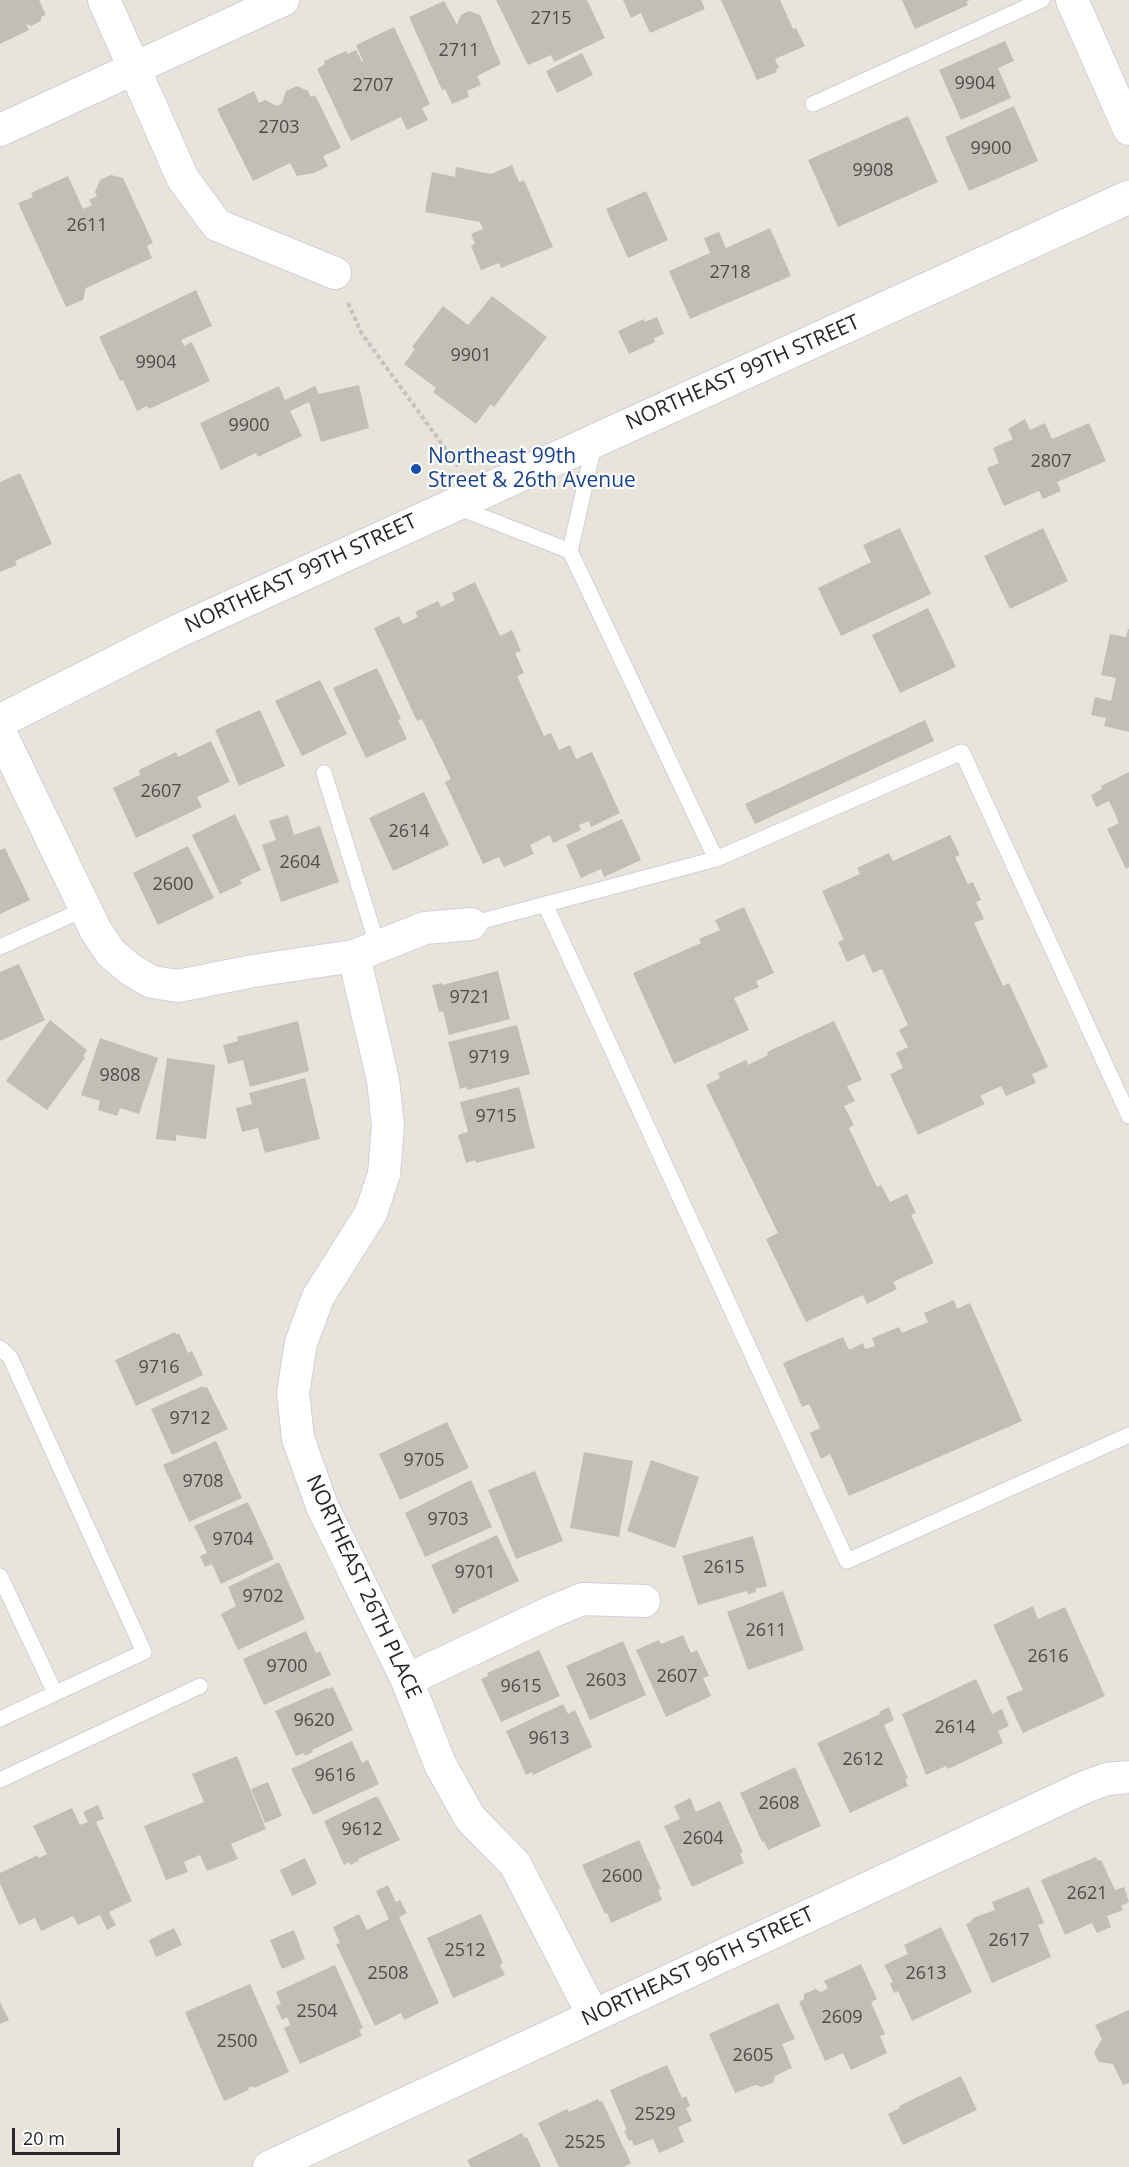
<!DOCTYPE html>
<html>
<head>
<meta charset="utf-8">
<style>
  body { margin:0 }
  #map { position:relative; width:1129px; height:2167px; overflow:hidden; background:#e8e4d9; font-family:"Open Sans",sans-serif }
  canvas { display:block }
  .scale { position:absolute; left:12px; top:2128px; width:108px; height:27px; box-sizing:border-box; border:3px solid #272727; border-top:0; padding-left:8px; font-size:18px; line-height:21px; white-space:nowrap; color:#272727; -webkit-text-stroke:4px #fff; paint-order:stroke }
</style>
</head>
<body>
<div id="map">
<canvas width="1129" height="2167"></canvas>
<div class="scale">20 m</div>
</div>
<script>
const ctx = document.querySelector('canvas').getContext('2d');
ctx.lineJoin = 'round';
function fillPath(path, color) {
  ctx.fillStyle = color;
  ctx.fill(path, 'evenodd');
}
function toPath(rows) {
  const path = new Path2D();
  for (const r of rows) {
    path.moveTo(r[0], r[1]);
    for (let i = 2; i < r.length; i += 2) path.lineTo(r[i], r[i + 1]);
  }
  return path;
}
function stroke(path, color, width, dash) {
  ctx.strokeStyle = color;
  ctx.lineWidth = width;
  ctx.lineCap = dash ? 'butt' : 'round';
  ctx.setLineDash(dash || []);
  ctx.stroke(path);
}
function write(font, color, halo, rows, align = 'center') {
  ctx.font = font + ' "Open Sans",sans-serif';
  ctx.lineWidth = 4.5;
  ctx.setLineDash([]);
  ctx.textBaseline = 'middle';
  ctx.strokeStyle = halo;
  ctx.fillStyle = color;
  for (const [text, x, y, turn = 0] of rows) {
    ctx.save();
    ctx.translate(x, y);
    ctx.rotate((+turn || 0) * Math.PI / 180);
    ctx.textAlign = isNaN(turn) ? turn : align;
    if (halo) ctx.strokeText(text, 0, 0);
    ctx.fillText(text, 0, 0);
    ctx.restore();
  }
}
const building = toPath([
  [0,0,39,0,46,15,41,17,41,21,31,26,26,24,29,30,0,44],
  [496,0,587,0,605,38,554,62,551,55,528,65],
  [623,0,701,0,705,9,650,33,641,13,631,18],
  [721,0,780,0,793,29,796,28,805,46,775,59,779,68,775,70,777,72,757,80],
  [902,0,970,0,966,2,968,5,915,29],
  [444,1,457,25,461,15,469,11,480,15,501,64,477,76,481,85,467,91,469,97,452,104,445,89,442,90,409,17],
  [394,27,430,104,422,108,428,120,407,130,401,117,351,141,317,69,325,64,324,61,346,51,348,54,356,50,362,62,363,61,356,45],
  [1005,41,1014,61,998,68,1011,98,961,120,939,70],
  [582,53,593,75,557,93,546,71],
  [297,86,308,91,311,97,315,95,341,148,323,156,328,166,314,173,297,176,290,163,253,181,217,109,254,91,259,103,265,100,277,106,282,103,286,91],
  [1014,106,1038,161,969,191,945,137],
  [908,116,938,182,838,227,808,160],
  [512,165,519,182,524,180,553,247,501,268,499,263,481,270,471,246,475,244,471,234,483,229,480,222,425,212,432,172,455,177,456,167,491,174],
  [111,175,123,178,153,243,147,246,152,258,86,288,83,300,66,307,18,203,33,197,31,193,68,176,83,209,92,205,89,200,97,196,95,192,100,180],
  [646,191,668,240,628,258,606,209],
  [770,228,791,276,690,319,669,271,710,253,704,238,719,232,726,248],
  [196,290,212,326,181,340,184,346,192,342,210,381,149,409,147,406,137,411,123,380,120,381,99,337],
  [492,296,547,337,494,407,491,404,476,424,433,392,436,388,404,364,415,349,412,347,443,306,468,325],
  [657,317,664,334,654,338,655,342,629,354,618,331,644,319,645,322],
  [359,385,369,428,321,442,309,402,290,411,302,436,258,457,256,453,221,470,200,423,279,386,285,400,315,386,319,394],
  [1025,419,1030,430,1045,423,1052,439,1089,423,1106,461,1057,482,1061,491,1043,499,1039,491,1004,506,987,468,999,463,993,448,1013,439,1008,429],
  [20,473,52,544,15,561,17,565,0,572,0,482],
  [900,528,931,594,841,636,818,588,871,562,863,545],
  [1043,528,1068,581,1010,609,984,556],
  [475,582,500,636,512,630,521,651,515,653,524,673,517,676,544,736,551,733,559,750,570,745,576,759,592,752,620,813,591,827,589,821,579,825,581,830,553,843,550,835,530,845,534,854,504,867,499,857,483,864,445,782,451,779,422,719,417,721,374,628,399,616,403,624,418,617,415,612,438,601,441,607,455,600,452,593],
  [928,608,956,667,900,693,872,635],
  [1128,629,1129,629,1129,732,1104,726,1106,718,1091,715,1095,697,1111,701,1116,678,1101,675,1110,634,1126,637],
  [377,668,401,719,398,720,407,739,366,758,333,688],
  [320,680,347,734,302,756,275,701],
  [260,710,285,766,239,786,215,730],
  [925,720,934,741,755,824,745,804],
  [211,741,230,782,197,797,202,807,136,838,113,788,140,775,139,770,176,752,178,757],
  [1129,772,1129,867,1126,869,1107,829,1119,823,1116,816,1109,801,1096,807,1091,795,1102,789,1101,786],
  [424,792,449,845,393,871,369,818],
  [235,814,261,870,240,880,242,884,220,894,192,835],
  [288,815,294,835,320,826,339,882,281,902,262,845,276,840,269,821],
  [622,819,641,860,604,877,601,869,581,878,566,845],
  [950,835,960,855,955,857,968,884,973,882,981,900,976,902,984,919,974,923,1003,986,1009,983,1048,1067,1032,1074,1036,1083,1006,1096,1001,1086,980,1096,985,1104,918,1135,890,1074,903,1068,896,1053,908,1047,899,1030,908,1025,882,969,873,973,864,954,847,962,838,942,844,940,822,891,860,874,857,868,889,853,893,861],
  [188,846,214,898,158,925,133,873],
  [5,848,30,900,0,914,0,850],
  [744,907,774,973,756,981,759,987,734,998,749,1030,674,1064,633,973,701,943,699,939,720,930,715,920],
  [19,964,45,1020,0,1041,0,972],
  [498,971,510,1019,449,1035,443,1011,439,1012,432,985,442,983,442,985],
  [50,1020,87,1050,83,1056,85,1058,47,1110,6,1081],
  [298,1021,309,1071,250,1087,243,1060,228,1064,223,1045,238,1041,237,1037],
  [834,1021,862,1080,847,1086,855,1101,844,1106,854,1125,849,1128,877,1187,881,1185,890,1202,907,1194,916,1213,911,1215,934,1263,893,1282,897,1289,867,1304,863,1295,806,1322,766,1239,778,1233,706,1085,720,1078,718,1073,746,1060,748,1065,768,1055,767,1052],
  [517,1025,530,1074,467,1090,467,1087,460,1089,448,1042],
  [100,1038,158,1058,139,1114,120,1108,117,1116,98,1110,100,1101,81,1095],
  [167,1058,215,1065,206,1139,176,1135,176,1141,156,1139],
  [305,1078,320,1139,265,1153,258,1128,242,1132,236,1108,252,1104,249,1093],
  [519,1087,535,1148,476,1163,475,1160,466,1163,458,1135,468,1132,460,1102],
  [954,1300,957,1309,970,1303,1022,1421,849,1496,830,1454,821,1459,810,1433,820,1428,809,1404,802,1407,783,1363,843,1337,849,1350,863,1343,865,1349,875,1346,872,1338,899,1327,902,1333,928,1322,924,1313],
  [175,1332,176,1335,179,1333,188,1353,192,1351,203,1375,136,1406,115,1360],
  [203,1386,204,1388,207,1387,228,1429,172,1455,151,1409],
  [447,1422,469,1468,400,1500,379,1454],
  [216,1441,242,1498,189,1522,163,1465],
  [584,1452,633,1461,619,1537,570,1528],
  [651,1460,699,1477,675,1548,627,1531],
  [535,1471,563,1541,516,1559,488,1490],
  [471,1480,492,1527,425,1557,405,1513],
  [248,1502,274,1559,221,1584,212,1564,205,1567,200,1556,207,1553,194,1526],
  [497,1535,519,1581,458,1609,459,1611,453,1614,431,1565],
  [753,1536,767,1586,755,1589,756,1592,748,1594,747,1591,698,1605,682,1556],
  [279,1562,305,1619,238,1650,221,1614,236,1606,228,1587],
  [783,1591,804,1650,748,1670,727,1612],
  [1033,1606,1038,1619,1065,1607,1105,1696,1023,1733,1006,1697,1023,1690,993,1625],
  [306,1631,316,1653,320,1651,331,1675,264,1705,243,1659],
  [683,1635,691,1653,697,1650,709,1676,703,1678,711,1696,666,1717,636,1650,659,1640,661,1644],
  [623,1641,646,1695,590,1720,566,1666],
  [539,1650,560,1696,501,1722,481,1679,488,1676,487,1673],
  [976,1679,992,1714,1002,1709,1009,1726,998,1731,1003,1743,948,1769,946,1766,926,1775,902,1714],
  [333,1687,353,1730,312,1750,313,1752,305,1756,304,1753,296,1756,275,1711,327,1688,328,1689],
  [563,1704,568,1714,575,1710,592,1747,533,1775,532,1772,526,1775,506,1731],
  [889,1707,894,1720,884,1725,908,1778,905,1779,908,1786,850,1813,817,1743,880,1714,879,1712],
  [352,1741,362,1763,368,1760,379,1784,313,1815,291,1769],
  [237,1756,266,1829,231,1844,238,1859,207,1871,200,1855,184,1862,188,1872,166,1880,144,1826,204,1802,192,1774],
  [795,1767,821,1826,768,1850,764,1841,762,1842,740,1793],
  [268,1782,282,1816,265,1823,251,1789],
  [375,1797,378,1797,400,1840,358,1859,359,1861,350,1865,349,1862,344,1865,324,1821],
  [690,1798,696,1812,720,1801,743,1852,740,1854,744,1863,692,1887,664,1826,680,1819,674,1806],
  [98,1805,104,1819,96,1822,132,1901,109,1912,116,1925,107,1930,100,1915,78,1925,73,1916,41,1931,35,1918,19,1925,0,1884,0,1873,38,1855,39,1858,47,1854,33,1826,72,1808,80,1825,88,1822,83,1812],
  [639,1840,661,1889,658,1890,662,1900,611,1923,607,1913,605,1914,582,1865],
  [1096,1857,1098,1861,1101,1860,1115,1890,1124,1887,1129,1902,1121,1906,1123,1910,1107,1916,1111,1927,1097,1933,1092,1923,1065,1935,1041,1880],
  [305,1858,317,1884,292,1896,280,1870],
  [388,1885,396,1902,400,1900,407,1913,399,1917,439,2003,404,2020,401,2013,375,2026,336,1944,340,1943,333,1927,359,1914,367,1930,389,1919,376,1891],
  [1029,1887,1044,1923,1038,1925,1051,1957,992,1983,966,1924,971,1922,973,1918,995,1910,992,1902],
  [481,1914,503,1963,500,1965,505,1975,453,1998,427,1938],
  [941,1927,972,1992,912,2021,898,1991,894,1993,890,1984,893,1982,884,1965,908,1954,904,1945],
  [174,1928,182,1945,156,1957,149,1940],
  [294,1930,305,1959,282,1969,270,1940],
  [861,1964,877,1999,871,2002,885,2034,880,2036,887,2053,851,2070,843,2053,825,2061,799,2002,804,1999,804,1994,816,1989,821,1992,828,1988,824,1981],
  [335,1965,363,2028,359,2030,362,2036,300,2064,284,2028,290,2025,287,2017,282,2020,276,2006,281,2004,276,1992],
  [250,1984,289,2072,254,2088,253,2086,248,2088,249,2090,224,2101,185,2012],
  [0,2002,9,2020,0,2024],
  [778,2003,795,2039,782,2044,792,2068,775,2076,774,2082,762,2087,755,2085,735,2093,709,2034],
  [1129,2010,1129,2083,1123,2085,1113,2064,1099,2062,1094,2053,1102,2039,1095,2025],
  [667,2065,682,2098,686,2096,690,2106,686,2108,692,2121,678,2127,684,2142,659,2153,653,2139,634,2146,632,2140,629,2141,624,2131,627,2130,610,2090],
  [961,2076,977,2110,903,2145,888,2114,900,2108,899,2106],
  [598,2099,600,2102,602,2101,631,2163,624,2167,559,2167,538,2123,567,2109,569,2112],
  [522,2133,524,2138,527,2137,541,2167,471,2167,467,2160]
]);
const path = toPath([
  [348,303,362,334,458,466]
]);
const lane = toPath([
  [813,104,1042,0],
  [457,507,570,551,595,441],
  [324,773,378,947],
  [716,859,962,752,1129,1116],
  [545,904,847,1561,1129,1435],
  [471,924,716,859,570,551],
  [0,947,85,909],
  [0,1348,10,1357,144,1652,0,1719],
  [0,1576,55,1693],
  [0,1780,200,1686]
]);
const street = toPath([
  [104,0,183,179,217,225,335,273],
  [1072,0,1129,129],
  [0,130,283,0],
  [0,732,96,931,111,953,131,970,152,982,178,986,253,971,354,956,425,928,471,924],
  [354,956,383,1080,388,1126,384,1174,371,1213,318,1297,301,1343,293,1393,298,1438,322,1506,407,1680,440,1764,470,1818,515,1864,593,2015],
  [407,1680,551,1612,583,1599,644,1601],
  [269,2167,1085,1787,1107,1779,1129,1777]
]);
const secondary = toPath([
  [0,721,176,632,1129,197]
]);
const markers = [
  [416,469,6,"#1a4fb4"]
];
const numberNames = [
  ["2715",551,19],
  ["2711",459,51],
  ["9904",975,84],
  ["2707",373,86],
  ["2703",279,128],
  ["9900",991,149],
  ["9908",873,171],
  ["2611",87,226],
  ["2718",730,273],
  ["9901",471,356],
  ["9904",156,363],
  ["9900",249,426],
  ["2807",1051,462],
  ["2607",161,792],
  ["2614",409,832],
  ["2604",300,863],
  ["2600",173,885],
  ["9721",470,998],
  ["9719",489,1058],
  ["9808",120,1076],
  ["9715",496,1117],
  ["9716",159,1368],
  ["9712",190,1419],
  ["9705",424,1461],
  ["9708",203,1482],
  ["9703",448,1520],
  ["9704",233,1540],
  ["2615",724,1568],
  ["9701",475,1573],
  ["9702",263,1597],
  ["2611",766,1631],
  ["2616",1048,1657],
  ["9700",287,1667],
  ["2607",677,1677],
  ["2603",606,1681],
  ["9615",521,1687],
  ["9620",314,1721],
  ["2614",955,1728],
  ["9613",549,1739],
  ["2612",863,1760],
  ["9616",335,1776],
  ["2608",779,1804],
  ["9612",362,1830],
  ["2604",703,1839],
  ["2600",622,1877],
  ["2621",1087,1894],
  ["2617",1009,1941],
  ["2512",465,1951],
  ["2508",388,1974],
  ["2613",926,1974],
  ["2504",317,2012],
  ["2609",842,2018],
  ["2500",237,2042],
  ["2605",753,2056],
  ["2529",655,2115],
  ["2525",585,2143]
];
const streetNames = [
  ["NORTHEAST 99TH STREET",743,373,-24],
  ["NORTHEAST 99TH STREET",301,574,-25],
  ["NORTHEAST 26TH PLACE",363,1587,65],
  ["NORTHEAST 96TH STREET",698,1967,-25]
];
const transitNames = [
  ["Northeast 99th",428,457],
  ["Street & 26th Avenue",428,481]
];
fillPath(building, '#c1beb5');
stroke(lane, '#cfcfdf', 17);
stroke(street, '#cfcfdf', 34);
stroke(secondary, '#cfcfdf', 35);
stroke(path, '#c3c3c3', 4, [4.5, 3]);
stroke(lane, '#fff', 15);
stroke(street, '#fff', 32);
stroke(secondary, '#fff', 33);
for (const [x, y, r, color] of markers) {
  const dot = new Path2D();
  dot.arc(x, y, r, 0, 2 * Math.PI);
  ctx.fillStyle = color;
  ctx.fill(dot);
  stroke(dot, '#fff', 2);
}
write('18px', '#4e4d4a', null, numberNames);
write('21px', '#272727', '#fff', streetNames);
write('21px', '#164399', '#fff', transitNames, 'left');
</script>
</body>
</html>
